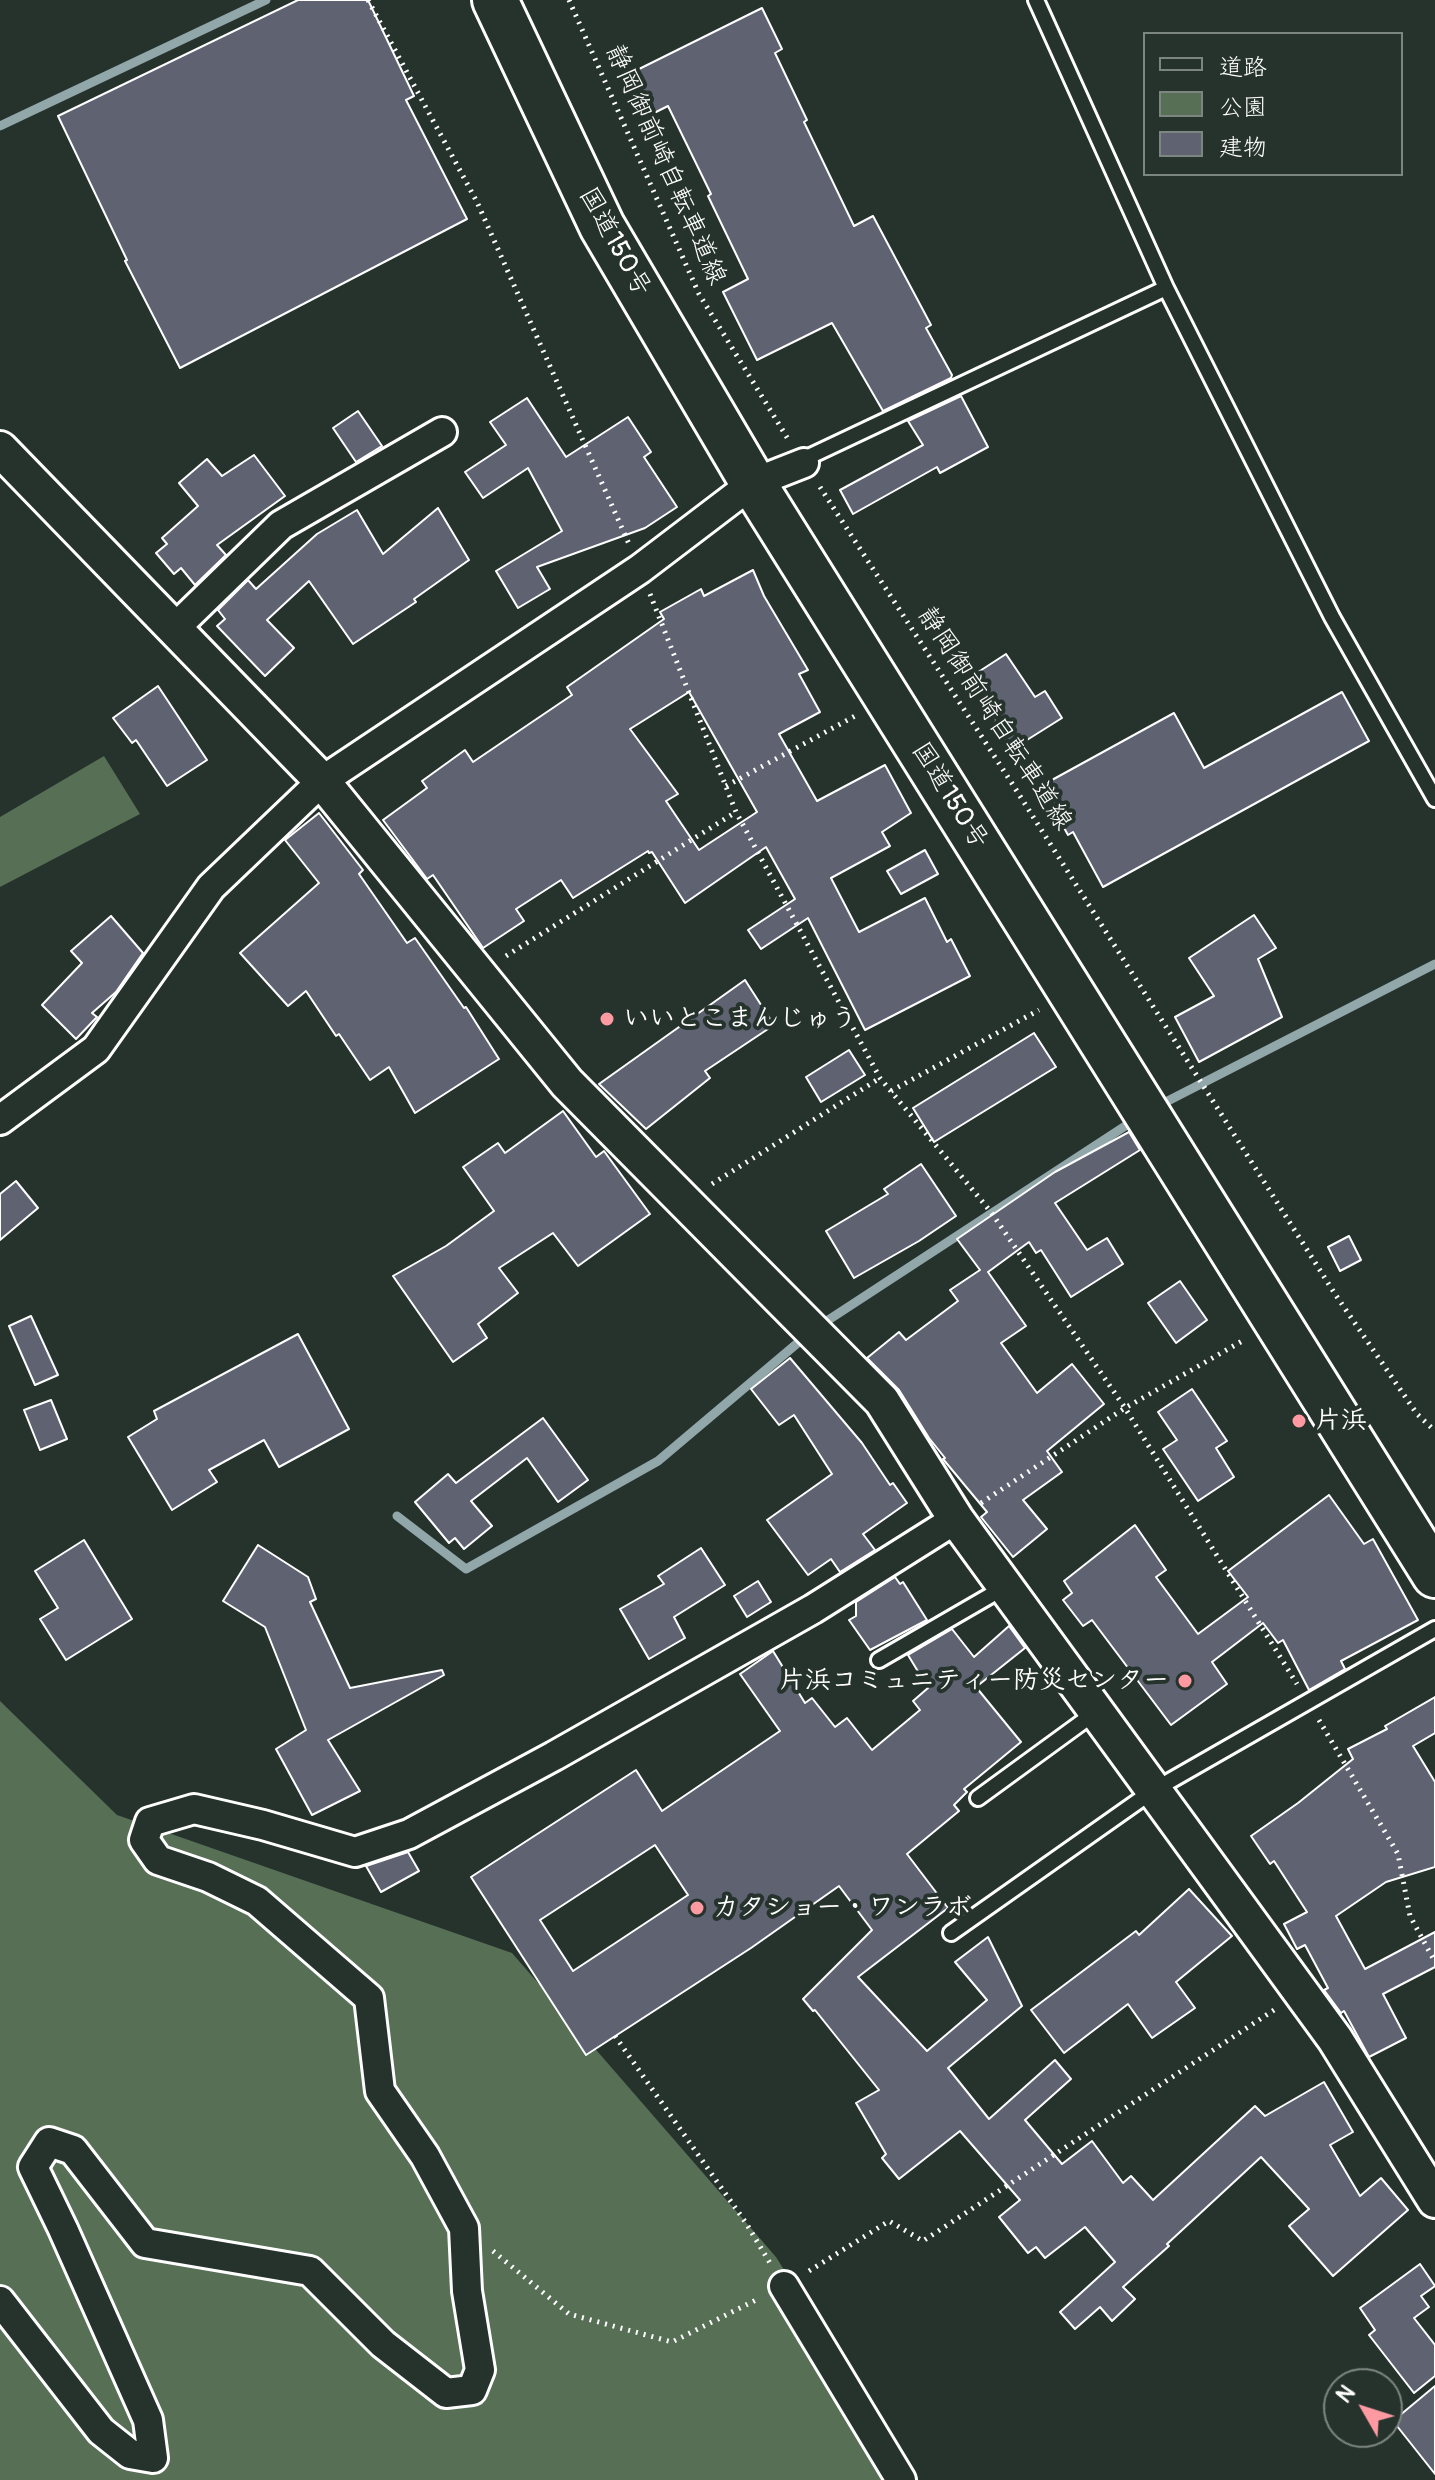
<!DOCTYPE html>
<html>
<head>
<meta charset="utf-8">
<style>
  body { margin:0 }
  #map { position:relative; width:1435px; height:2480px; overflow:hidden; background:#26332d; font-family:Pangolin,"Klee One",sans-serif }
  canvas { display:block }
  .legend { position:absolute; left:1143px; top:32px; width:260px; height:144px; box-sizing:border-box; background:#26332d; border:2px solid #7d8581; margin:0; padding:10px 14px; list-style:none; font-size:24px; color:#fff }
  .legend li { display:flex; align-items:center; gap:16px; height:40px }
  .legend b { width:40px; border:2px solid #7d8581 }
  .north { position:absolute; left:1323px; top:2368px; width:80px; height:80px; box-sizing:border-box; background:#26332d; border:2px solid #7d8581; border-radius:50%; rotate:309deg; font-size:22px; font-weight:700; line-height:32px; text-align:center; color:#fff }
  .north::after { content:''; display:block; margin:auto; width:28px; height:36px; background:#ff9aa2; clip-path:polygon(50% 0,100% 100%,50% 72%,0 100%) }
</style>
</head>
<body>
<div id="map">
<canvas width="1435" height="2480"></canvas>
<ul class="legend">
<li><b style="height:10px;background:#26332d"></b>道路</li>
<li><b style="height:22px;background:#566f55"></b>公園</li>
<li><b style="height:22px;background:#5f6371"></b>建物</li>
</ul>
<div class="north">N</div>
</div>
<script>
const ctx = document.querySelector('canvas').getContext('2d');
ctx.lineJoin = 'round';
function fillPath(path, color) {
  ctx.fillStyle = color;
  ctx.fill(path, 'evenodd');
}
function toPath(rows) {
  const path = new Path2D();
  for (const r of rows) {
    path.moveTo(r[0], r[1]);
    for (let i = 2; i < r.length; i += 2) path.lineTo(r[i], r[i + 1]);
  }
  return path;
}
function stroke(path, color, width, dash) {
  ctx.strokeStyle = color;
  ctx.lineWidth = width;
  ctx.lineCap = dash ? 'butt' : 'round';
  ctx.setLineDash(dash || []);
  ctx.stroke(path);
}
function write(font, color, halo, rows, align = 'center') {
  ctx.font = font + ' Pangolin,"Klee One",sans-serif';
  ctx.lineWidth = 8;
  ctx.setLineDash([]);
  ctx.textBaseline = 'middle';
  ctx.strokeStyle = halo;
  ctx.fillStyle = color;
  for (const [text, x, y, turn = 0] of rows) {
    ctx.save();
    ctx.translate(x, y);
    ctx.rotate((+turn || 0) * Math.PI / 180);
    ctx.textAlign = isNaN(turn) ? turn : align;
    if (halo) ctx.strokeText(text, 0, 0);
    ctx.fillText(text, 0, 0);
    ctx.restore();
  }
}
const green = toPath([
  [104,756,140,814,0,887,0,817],
  [0,1701,117,1815,512,1953,776,2257,916,2480,0,2480]
]);
const stream = toPath([
  [0,126,266,0],
  [1156,1107,1435,964],
  [397,1516,466,1569,658,1461,813,1330,1136,1119]
]);
const building = toPath([
  [298,0,368,0,414,96,406,100,467,219,180,368,125,261,127,260,58,116,298,0],
  [762,8,782,49,775,53,807,120,804,122,854,226,873,216,931,325,926,328,952,375,951,378,883,411,832,323,757,360,723,292,748,279,708,196,711,194,668,106,650,115,629,74,762,8],
  [961,396,988,447,940,473,937,467,853,514,840,490,923,445,908,421,961,396],
  [527,398,566,457,628,417,651,452,644,457,677,507,645,528,537,567,550,589,518,608,496,571,562,531,528,468,483,498,465,472,506,445,490,422,527,398],
  [358,411,382,446,356,462,333,428,358,411],
  [254,455,285,496,217,545,226,555,195,585,181,568,174,574,156,553,167,544,162,538,198,506,179,483,207,459,222,476,254,455],
  [438,508,469,560,414,599,416,602,353,644,309,581,267,620,294,648,265,676,217,626,225,619,218,610,248,580,256,589,317,534,357,510,383,554,438,508],
  [753,570,764,596,808,670,799,674,820,712,779,734,817,801,885,765,911,813,882,832,890,846,831,878,859,932,925,898,947,942,951,939,970,976,865,1030,808,918,761,949,748,930,795,899,766,847,685,903,652,852,649,853,648,851,573,898,561,880,516,909,524,921,483,948,433,875,427,879,383,820,427,788,422,781,465,750,473,762,572,695,567,687,664,619,660,612,701,589,704,596,753,570],
  [689,692,757,812,699,850,666,801,678,794,630,729,689,692],
  [1006,654,1035,697,1045,691,1062,718,1011,750,995,722,997,721,969,678,1006,654],
  [158,686,207,760,167,786,136,740,132,743,113,718,158,686],
  [1342,692,1369,741,1103,887,1073,832,1068,835,1041,786,1174,713,1204,768,1342,692],
  [319,813,363,870,359,874,407,943,415,938,464,1008,466,1007,499,1059,415,1113,389,1067,370,1080,339,1034,336,1036,306,991,288,1006,240,953,319,883,285,840,319,813],
  [925,850,938,874,901,894,887,871,925,850],
  [1254,915,1276,948,1258,959,1282,1017,1199,1062,1175,1017,1214,996,1189,958,1254,915],
  [111,916,143,953,116,992,92,1013,97,1017,76,1039,42,1005,82,963,71,951,111,916],
  [745,980,774,1025,705,1071,710,1078,646,1129,599,1084,745,980],
  [1034,1033,1056,1067,934,1142,913,1108,1034,1033],
  [849,1050,865,1075,821,1102,806,1077,849,1050],
  [563,1111,596,1157,604,1151,650,1214,578,1266,553,1233,499,1268,518,1293,478,1324,487,1338,453,1362,393,1276,446,1246,494,1211,463,1167,498,1143,505,1153,563,1111],
  [1129,1132,1140,1150,1055,1203,1087,1250,1107,1238,1123,1264,1071,1297,1041,1250,1036,1253,1029,1242,988,1272,1026,1326,1001,1343,1037,1393,1072,1364,1104,1404,1047,1451,1062,1472,1023,1500,1047,1529,1013,1557,981,1517,987,1512,943,1459,945,1458,929,1438,899,1390,867,1358,899,1332,906,1340,958,1301,950,1290,980,1270,957,1239,1055,1172,1129,1132],
  [921,1164,956,1216,919,1241,854,1278,826,1231,888,1194,884,1189,921,1164],
  [16,1181,38,1208,0,1240,0,1194,16,1181],
  [1349,1236,1361,1260,1340,1271,1328,1247,1349,1236],
  [1180,1281,1207,1320,1176,1343,1148,1303,1180,1281],
  [31,1316,58,1375,35,1385,9,1326,31,1316],
  [298,1334,349,1429,279,1467,264,1440,209,1470,217,1482,172,1510,128,1437,157,1419,154,1411,298,1334],
  [790,1358,862,1443,890,1485,893,1483,907,1503,863,1534,875,1550,840,1572,831,1559,808,1575,767,1520,832,1474,794,1415,779,1425,751,1389,790,1358],
  [1192,1389,1227,1441,1216,1448,1234,1477,1198,1501,1163,1449,1177,1440,1158,1412,1192,1389],
  [51,1400,67,1439,40,1450,24,1410,51,1400],
  [543,1418,588,1480,558,1502,527,1458,471,1501,492,1526,464,1549,455,1538,449,1543,415,1502,448,1474,456,1483,543,1418],
  [1329,1495,1364,1544,1373,1539,1418,1620,1341,1661,1345,1669,1309,1690,1283,1640,1278,1643,1263,1623,1212,1662,1227,1684,1171,1725,1092,1620,1083,1626,1063,1600,1072,1593,1064,1581,1135,1525,1166,1570,1156,1577,1198,1634,1248,1597,1228,1571,1329,1495],
  [84,1540,132,1619,66,1660,40,1619,58,1608,35,1571,84,1540],
  [258,1545,308,1577,316,1599,310,1602,350,1688,442,1670,444,1675,328,1740,360,1791,312,1815,276,1749,306,1730,265,1627,223,1601,258,1545],
  [701,1548,725,1585,674,1617,685,1638,649,1659,620,1609,664,1584,658,1576,701,1548],
  [895,1577,900,1584,903,1582,927,1620,870,1650,849,1620,856,1616,856,1602,895,1577],
  [758,1581,771,1602,747,1617,734,1596,758,1581],
  [1009,1626,1025,1648,976,1687,1021,1742,964,1789,967,1792,954,1805,959,1811,907,1854,948,1908,858,1977,927,2051,987,2000,955,1962,988,1937,1022,2006,948,2068,989,2119,1055,2060,1071,2079,1025,2120,1062,2164,1092,2141,1123,2183,1131,2176,1153,2200,1255,2106,1265,2116,1324,2082,1353,2132,1330,2145,1360,2196,1381,2178,1408,2210,1333,2276,1289,2226,1309,2209,1261,2157,1167,2244,1169,2246,1123,2287,1135,2299,1112,2321,1100,2307,1075,2329,1060,2312,1115,2262,1085,2227,1045,2258,1036,2247,1028,2253,999,2217,1020,2200,960,2131,899,2179,882,2158,886,2154,856,2103,879,2090,815,2010,813,2011,803,1999,872,1930,839,1886,751,1948,586,2055,471,1877,636,1770,662,1811,780,1731,740,1674,773,1651,805,1703,812,1698,835,1727,847,1718,872,1750,920,1710,913,1701,928,1688,908,1655,952,1629,974,1657,1009,1626],
  [655,1845,688,1895,573,1971,540,1920,655,1845],
  [1435,1697,1435,1733,1413,1746,1435,1782,1435,1867,1386,1882,1336,1916,1365,1969,1435,1932,1435,1967,1383,1994,1406,2038,1369,2057,1344,2011,1341,2013,1324,1990,1328,1988,1305,1945,1297,1949,1284,1924,1307,1912,1274,1861,1270,1864,1251,1836,1298,1803,1353,1759,1348,1749,1387,1729,1385,1726,1435,1697],
  [408,1852,419,1871,381,1892,366,1866,408,1852],
  [1189,1889,1232,1936,1176,1982,1195,2008,1152,2038,1128,2004,1064,2053,1031,2010,1136,1931,1139,1935,1189,1889],
  [1420,2264,1435,2286,1421,2296,1429,2307,1414,2318,1435,2345,1435,2376,1414,2393,1369,2335,1375,2330,1360,2308,1420,2264],
  [1435,2386,1435,2474,1393,2421,1435,2386]
]);
const path = toPath([
  [368,0,477,202,629,544],
  [569,0,699,294,788,439],
  [820,487,1013,785,1335,1294,1417,1414,1435,1431],
  [650,594,736,812,880,1078,991,1212,1125,1408,1297,1684],
  [726,786,855,716],
  [506,956,736,812],
  [891,1091,1039,1010],
  [712,1184,880,1078],
  [981,1503,1125,1408,1244,1340],
  [1319,1720,1398,1854,1410,1916,1435,1962],
  [615,2036,746,2223,770,2263],
  [493,2251,569,2314,672,2342,758,2299],
  [809,2271,889,2221,923,2241,1274,2010]
]);
const service = toPath([
  [1166,288,1332,617,1435,799],
  [802,460,1166,288,1036,0],
  [879,1660,1005,1587],
  [978,1798,1096,1712],
  [951,1933,1154,1790,1435,1629]
]);
const minor = toPath([
  [173,630,281,525,442,432],
  [0,1120,96,1049,211,887,322,781,640,569,753,483,804,463],
  [784,2286,901,2480],
  [0,2301,101,2431,130,2454,153,2458,148,2420,63,2229,33,2167,49,2142,73,2150,145,2243,310,2271,383,2344,446,2393,472,2390,480,2370,467,2291,464,2228,425,2156,380,2091,369,1998,257,1901,208,1877,158,1860,144,1840,150,1822,194,1809,263,1825,355,1852,409,1834,554,1756,813,1609,956,1519]
]);
const tertiary = toPath([
  [0,449,322,781,567,1083,882,1401,956,1519,1335,2039,1435,2200]
]);
const trunk = toPath([
  [495,0,602,226,753,483,1435,1575]
]);
const markers = [
  [607,1019,8,"#ff9aa2"],
  [1299,1421,8,"#ff9aa2"],
  [1185,1681,8,"#ff9aa2"],
  [697,1908,8,"#ff9aa2"]
];
const streetNames = [
  ["静岡御前崎自転車道線",665,165,66],
  ["国道150号",614,242,61],
  ["静岡御前崎自転車道線",994,719,57],
  ["国道150号",949,796,58]
];
const poiNames = [
  ["いいとこまんじゅう",623,1019],
  ["片浜",1315,1421],
  ["片浜コミュニティー防災センター",1169,1681,"right"],
  ["カタショー・ワンラボ",713,1908]
];
fillPath(green, '#566f55');
stroke(stream, '#92a7aa', 9);
fillPath(building, '#5f6371');
stroke(building, '#fff', 2);
stroke(service, '#fff', 20);
stroke(minor, '#fff', 34);
stroke(tertiary, '#fff', 40);
stroke(trunk, '#fff', 50);
stroke(path, '#fff', 5, [2, 6]);
stroke(service, '#26332d', 14);
stroke(minor, '#26332d', 28);
stroke(tertiary, '#26332d', 34);
stroke(trunk, '#26332d', 44);
for (const [x, y, r, color] of markers) {
  const dot = new Path2D();
  dot.arc(x, y, r, 0, 2 * Math.PI);
  ctx.fillStyle = color;
  ctx.fill(dot);
  stroke(dot, '#26332d', 3);
}
write('26px', '#fff', '#26332d', streetNames);
write('bold 26px', '#fff', '#26332d', poiNames, 'left');
</script>
</body>
</html>
